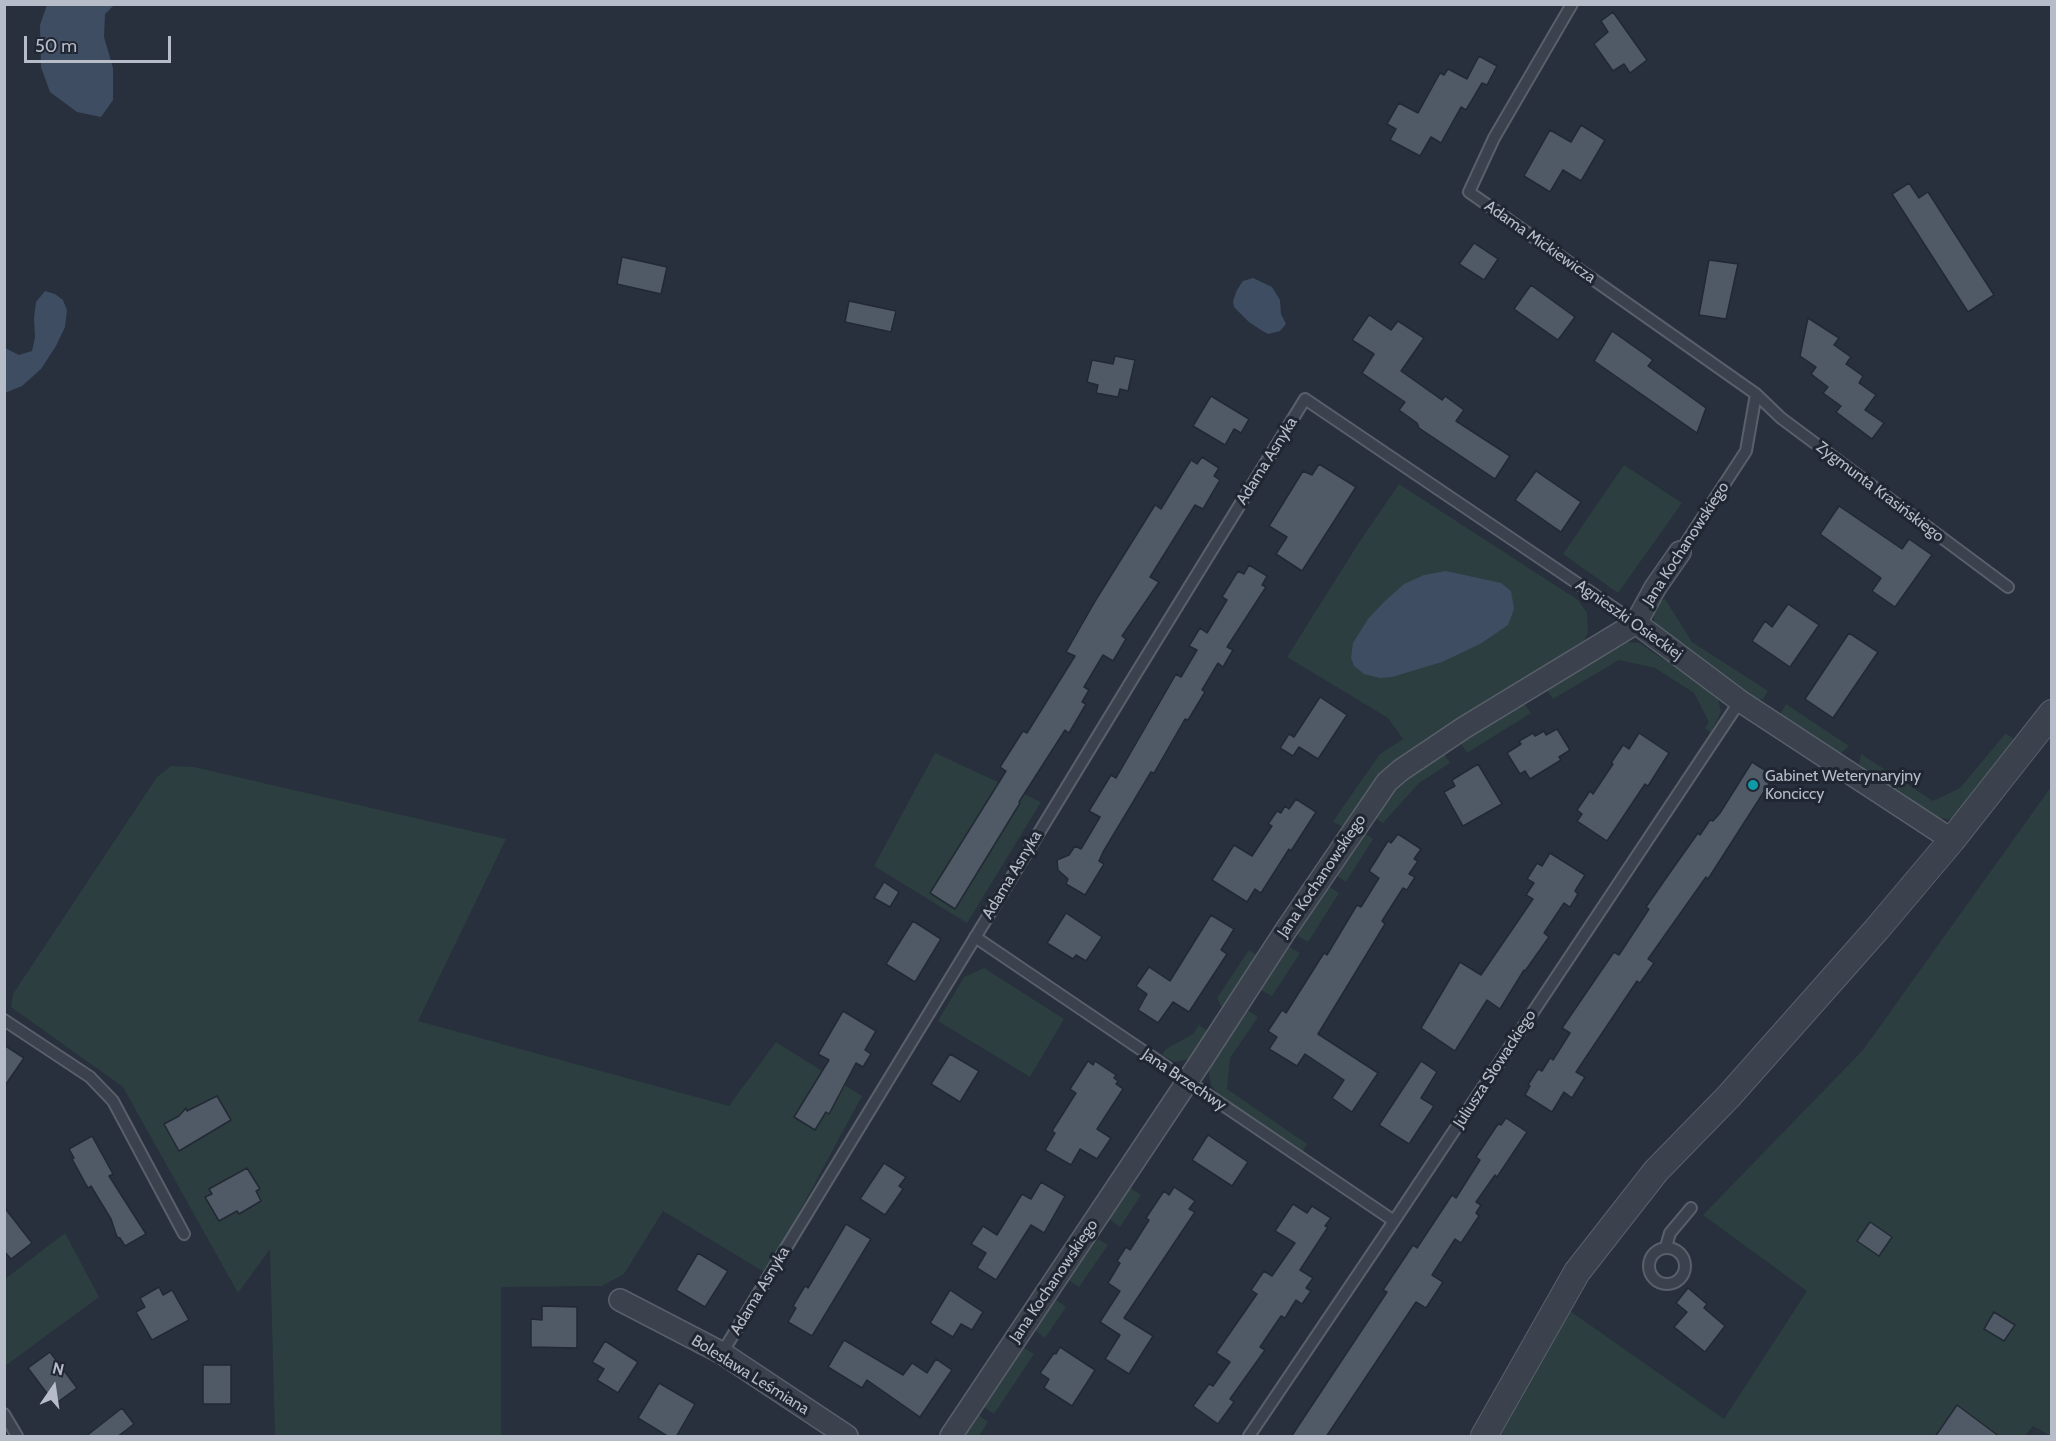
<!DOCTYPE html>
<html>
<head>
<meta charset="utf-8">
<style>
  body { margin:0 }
  #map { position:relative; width:2056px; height:1441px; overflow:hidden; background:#27303c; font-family:Cabin,sans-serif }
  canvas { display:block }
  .frame { position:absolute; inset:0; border:6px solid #b7bdc8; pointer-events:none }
  .north { position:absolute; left:24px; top:1357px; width:60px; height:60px; -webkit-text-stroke:4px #202732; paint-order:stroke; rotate:13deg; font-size:16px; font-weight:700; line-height:24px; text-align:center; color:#b7bdc8 }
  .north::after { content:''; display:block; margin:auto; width:21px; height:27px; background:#b7bdc8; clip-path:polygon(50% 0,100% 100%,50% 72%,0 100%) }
  .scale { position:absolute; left:24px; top:36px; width:147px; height:27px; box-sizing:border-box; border:3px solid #b7bdc8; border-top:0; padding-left:8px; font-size:18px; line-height:21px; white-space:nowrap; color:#b7bdc8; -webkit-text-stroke:4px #202732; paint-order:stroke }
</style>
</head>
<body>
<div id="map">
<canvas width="2056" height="1441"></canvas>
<div class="frame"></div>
<div class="north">N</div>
<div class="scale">50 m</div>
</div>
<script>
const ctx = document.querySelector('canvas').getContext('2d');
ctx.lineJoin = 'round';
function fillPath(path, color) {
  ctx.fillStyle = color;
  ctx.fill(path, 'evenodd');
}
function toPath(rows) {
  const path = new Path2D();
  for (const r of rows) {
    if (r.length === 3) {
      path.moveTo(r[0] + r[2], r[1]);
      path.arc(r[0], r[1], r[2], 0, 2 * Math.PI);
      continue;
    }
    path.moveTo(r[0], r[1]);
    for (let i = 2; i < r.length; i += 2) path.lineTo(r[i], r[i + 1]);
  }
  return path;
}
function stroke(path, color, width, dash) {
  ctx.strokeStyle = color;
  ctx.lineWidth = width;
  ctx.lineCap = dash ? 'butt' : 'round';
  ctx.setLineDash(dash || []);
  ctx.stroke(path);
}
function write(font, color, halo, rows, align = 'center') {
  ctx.font = font + ' Cabin,sans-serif';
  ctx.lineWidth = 6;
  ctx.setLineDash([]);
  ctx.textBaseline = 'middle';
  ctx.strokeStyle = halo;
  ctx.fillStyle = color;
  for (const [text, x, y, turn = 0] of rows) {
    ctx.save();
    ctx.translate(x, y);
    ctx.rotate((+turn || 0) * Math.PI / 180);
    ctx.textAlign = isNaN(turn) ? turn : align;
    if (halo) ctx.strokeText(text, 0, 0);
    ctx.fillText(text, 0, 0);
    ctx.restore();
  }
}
const green = toPath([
  [1624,465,1682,503,1618,593,1563,554],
  [1399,484,1578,600,1587,613,1588,632,1583,643,1575,648,1430,738,1389,768,1364,796,1344,827,1333,822,1338,814,1380,754,1403,739,1388,718,1287,657,1358,544],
  [1665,599,1692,642,1768,691,1764,698,1759,700,1655,628,1653,613,1657,603],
  [1627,642,1639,643,1713,692,1718,698,1721,712,1711,732,1705,728,1709,722,1694,693,1655,668,1619,660,1553,699,1546,689,1620,644],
  [1524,703,1531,713,1467,753,1460,742],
  [1786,704,1849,746,1840,754,1780,714],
  [2006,733,2017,742,1956,817,1948,819,1938,818,1859,766,1861,754,1933,801,1960,788],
  [1443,752,1450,763,1419,783,1383,823,1374,817,1399,785],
  [935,753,1041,802,967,923,874,866],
  [171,766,194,767,506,839,418,1021,729,1106,776,1042,862,1096,766,1273,663,1211,624,1274,602,1286,501,1287,501,1436,275,1436,270,1249,238,1293,123,1087,11,1007,13,994,157,777],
  [2051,787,2051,1436,2033,1426,2025,1436,1500,1436,1570,1311,1724,1419,1807,1291,1703,1215,1863,1050],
  [1363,832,1373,839,1346,882,1335,875],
  [1328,886,1339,893,1308,942,1299,937,1297,932],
  [1290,947,1300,953,1272,996,1259,989,1287,948],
  [1249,950,1258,956,1224,1009,1221,1006,1217,998],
  [984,968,1064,1019,1030,1077,938,1021,964,977],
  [1246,1009,1258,1017,1230,1058,1227,1089,1307,1144,1303,1151,1218,1094,1211,1085,1208,1068],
  [1199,1025,1206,1030,1208,1034,1189,1059,1175,1062,1162,1055,1166,1049,1193,1034],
  [1129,1187,1141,1195,1120,1227,1108,1218],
  [65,1233,99,1297,5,1366,5,1279],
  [1096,1238,1108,1245,1079,1287,1070,1281,1070,1276],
  [1055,1299,1066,1307,1045,1338,1035,1330],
  [1023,1347,1034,1354,994,1414,984,1407],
  [979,1415,988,1422,979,1436,965,1436]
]);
const water = toPath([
  [47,5,114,5,105,14,104,37,113,68,113,100,101,117,77,112,50,92,41,67,40,25],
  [1253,278,1272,287,1280,300,1281,314,1286,324,1280,331,1268,334,1261,330,1249,322,1234,307,1233,301,1237,290,1243,281],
  [45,291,55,294,63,300,67,310,65,327,56,346,41,369,22,386,5,393,5,348,19,355,32,351,35,337,34,318,36,302],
  [1446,571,1501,583,1511,591,1514,609,1508,625,1480,644,1442,662,1392,677,1380,678,1364,674,1354,666,1351,658,1353,643,1368,619,1384,602,1404,584,1424,575]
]);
const building = toPath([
  [1613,12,1647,60,1630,73,1624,64,1613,71,1594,44,1608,32,1601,21,1613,12],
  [1479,56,1497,66,1487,85,1482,83,1466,110,1461,107,1441,143,1431,137,1420,156,1390,140,1396,129,1387,124,1399,103,1418,113,1440,73,1444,75,1448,69,1467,79,1479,56],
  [1581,125,1605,140,1581,181,1563,170,1550,192,1524,176,1550,130,1571,142,1581,125],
  [1909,183,1919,198,1928,192,1994,295,1968,312,1892,194,1909,183],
  [1474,243,1498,259,1484,280,1459,264,1474,243],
  [622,257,667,267,661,294,617,284,622,257],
  [1709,260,1738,264,1726,319,1699,315,1709,260],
  [1531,285,1575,317,1558,340,1514,309,1531,285],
  [849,301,896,311,891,332,845,322,849,301],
  [1369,315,1391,330,1398,321,1424,338,1401,371,1442,400,1445,396,1464,410,1456,421,1510,456,1495,479,1419,428,1417,423,1399,410,1405,402,1362,373,1374,354,1352,340,1369,315],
  [1808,318,1839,338,1834,345,1851,357,1846,364,1863,376,1859,383,1876,395,1865,410,1884,423,1872,439,1836,412,1841,406,1823,393,1828,387,1811,374,1816,367,1800,356,1808,318],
  [1612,331,1653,360,1648,366,1706,408,1697,433,1594,361,1612,331],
  [1115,356,1135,360,1128,391,1120,389,1118,397,1096,393,1098,385,1087,382,1092,360,1113,364,1115,356],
  [1211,396,1249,419,1241,433,1234,429,1225,445,1193,426,1211,396],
  [1202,457,1219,468,1214,476,1220,480,1203,509,1195,505,1150,577,1159,582,1122,636,1126,639,1113,661,1103,655,1084,687,1089,690,1082,702,1086,704,1069,733,1065,730,1019,802,1020,803,955,909,930,893,1006,771,1000,767,1023,731,1027,733,1075,656,1066,652,1097,598,1155,505,1161,509,1191,460,1197,464,1202,457],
  [1319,464,1356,487,1302,571,1276,554,1287,537,1269,526,1303,471,1312,475,1319,464],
  [1536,471,1581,502,1561,532,1515,500,1536,471],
  [1839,506,1902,549,1909,539,1932,555,1895,607,1872,591,1881,578,1820,534,1839,506],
  [1249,565,1267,576,1262,585,1266,587,1227,647,1233,650,1223,667,1218,663,1202,690,1205,692,1188,720,1185,719,1154,773,1151,772,1103,852,1099,861,1104,864,1085,895,1066,884,1068,879,1058,870,1057,860,1069,855,1075,846,1081,849,1100,817,1089,811,1111,775,1116,778,1176,674,1181,677,1197,650,1189,646,1200,628,1207,633,1227,600,1222,597,1238,571,1244,574,1249,565],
  [1788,604,1819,625,1790,667,1752,641,1765,621,1772,627,1788,604],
  [1849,633,1878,652,1833,718,1805,699,1849,633],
  [1320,697,1347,715,1318,759,1299,747,1293,756,1280,748,1289,734,1294,737,1320,697],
  [1557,729,1570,750,1559,757,1561,760,1530,779,1525,771,1520,774,1507,753,1521,744,1519,741,1533,733,1535,736,1544,731,1546,735,1557,729],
  [1639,733,1669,753,1648,786,1645,784,1607,841,1577,821,1582,814,1577,810,1590,791,1593,794,1613,764,1611,763,1623,745,1629,749,1639,733],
  [1752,762,1774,776,1708,879,1706,877,1648,959,1654,963,1640,983,1637,981,1576,1072,1585,1077,1572,1098,1564,1092,1552,1112,1525,1095,1530,1086,1528,1085,1538,1069,1542,1071,1550,1058,1553,1060,1570,1033,1562,1028,1614,952,1619,955,1649,909,1646,907,1671,871,1698,833,1700,835,1710,820,1713,821,1720,813,1752,762],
  [1478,764,1502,804,1463,826,1444,792,1455,786,1452,780,1478,764],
  [1296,799,1316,812,1291,851,1289,849,1261,893,1255,889,1247,902,1212,880,1234,845,1252,856,1272,826,1268,824,1277,811,1281,813,1285,806,1289,809,1296,799],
  [1398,834,1421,849,1414,859,1418,861,1409,874,1415,877,1407,890,1403,888,1382,921,1385,924,1318,1034,1378,1073,1352,1112,1332,1098,1344,1080,1305,1054,1297,1066,1269,1049,1277,1037,1268,1031,1282,1010,1286,1013,1324,953,1327,955,1357,905,1361,907,1379,878,1369,871,1388,841,1391,843,1398,834],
  [1550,853,1585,875,1575,891,1578,894,1570,907,1564,903,1544,933,1549,937,1525,971,1524,970,1500,1009,1487,1000,1455,1051,1421,1028,1460,962,1481,975,1533,899,1526,895,1534,883,1527,879,1537,863,1542,866,1550,853],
  [884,882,899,892,890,907,874,898,884,882],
  [1066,913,1102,937,1086,961,1076,955,1073,959,1047,943,1066,913],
  [1211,915,1234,929,1221,950,1227,954,1189,1012,1173,1002,1158,1023,1138,1010,1147,994,1136,986,1149,967,1170,981,1211,915],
  [913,921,941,939,915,982,886,964,913,921],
  [843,1011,876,1031,865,1050,871,1054,863,1067,856,1063,829,1114,826,1112,815,1130,794,1117,829,1060,818,1054,843,1011],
  [4,1045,24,1058,4,1087,4,1045],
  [950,1054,979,1071,960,1102,931,1084,950,1054],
  [1088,1061,1093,1065,1095,1061,1116,1075,1114,1078,1118,1081,1116,1084,1123,1089,1097,1129,1111,1138,1097,1159,1080,1149,1071,1165,1045,1150,1055,1133,1052,1131,1076,1093,1070,1089,1088,1061],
  [1421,1061,1437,1072,1421,1098,1434,1106,1409,1144,1379,1125,1421,1061],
  [217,1096,231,1120,179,1151,164,1124,179,1116,186,1108,187,1111,217,1096],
  [1506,1118,1527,1132,1497,1177,1495,1175,1476,1202,1481,1205,1476,1213,1479,1216,1461,1243,1455,1239,1432,1275,1443,1282,1426,1308,1416,1302,1326,1437,1291,1437,1387,1292,1383,1290,1413,1245,1417,1248,1452,1195,1456,1198,1480,1160,1476,1157,1498,1124,1501,1125,1506,1118],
  [1208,1135,1248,1162,1232,1186,1192,1160,1208,1135],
  [92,1136,113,1174,109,1176,146,1234,125,1246,120,1238,117,1237,111,1219,91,1186,88,1188,72,1159,74,1158,69,1149,92,1136],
  [884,1163,906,1177,899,1186,903,1189,885,1215,860,1199,884,1163],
  [247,1168,260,1189,256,1191,261,1201,239,1214,237,1211,219,1221,205,1197,212,1194,209,1189,247,1168],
  [1041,1182,1065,1196,1044,1233,1031,1225,996,1280,977,1268,986,1253,971,1244,983,1226,997,1235,1022,1194,1031,1199,1041,1182],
  [1174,1187,1195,1201,1189,1209,1195,1212,1124,1318,1153,1336,1129,1374,1105,1359,1120,1335,1100,1322,1120,1291,1108,1283,1120,1263,1117,1261,1126,1247,1130,1250,1149,1220,1146,1218,1164,1191,1169,1195,1174,1187],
  [1293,1204,1307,1213,1312,1206,1331,1218,1325,1226,1328,1227,1300,1270,1313,1278,1306,1288,1311,1291,1302,1304,1296,1300,1285,1318,1281,1316,1260,1347,1265,1350,1230,1399,1234,1402,1218,1424,1193,1406,1209,1384,1213,1386,1230,1362,1216,1353,1257,1294,1251,1290,1264,1271,1272,1276,1295,1243,1275,1231,1293,1204],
  [4,1207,32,1243,11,1259,4,1251,4,1207],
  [1870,1222,1892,1237,1879,1256,1857,1241,1870,1222],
  [846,1224,871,1239,812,1336,788,1322,796,1308,793,1306,805,1286,808,1288,846,1224],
  [698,1253,728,1271,705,1307,676,1290,698,1253],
  [159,1287,163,1295,172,1290,189,1320,152,1340,136,1312,145,1307,140,1298,159,1287],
  [1688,1288,1707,1304,1704,1308,1725,1326,1705,1352,1674,1327,1687,1312,1676,1303,1688,1288],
  [950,1290,983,1312,972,1330,961,1324,953,1337,930,1323,950,1290],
  [542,1306,577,1307,577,1348,531,1347,531,1319,542,1320,542,1306],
  [1994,1312,2015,1325,2004,1341,1984,1329,1994,1312],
  [844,1340,903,1375,912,1363,927,1373,936,1359,952,1370,920,1417,867,1380,862,1388,828,1367,844,1340],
  [605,1341,638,1362,618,1393,597,1380,604,1369,592,1362,605,1341],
  [1060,1347,1095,1370,1072,1406,1044,1388,1049,1379,1040,1373,1054,1353,1056,1354,1060,1347],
  [50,1352,77,1388,55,1404,28,1368,50,1352],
  [203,1365,231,1365,231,1404,203,1404,203,1365],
  [659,1383,695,1404,676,1437,669,1437,638,1418,659,1383],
  [1957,1405,2000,1437,1935,1437,1957,1405],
  [122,1408,134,1424,117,1437,85,1437,122,1408]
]);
const service = toPath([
  [1572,4,1494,138,1469,192,1756,394,1781,418,2008,587],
  [1680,552,1746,451,1756,394],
  [975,937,1394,1221],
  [4,1020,90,1077,113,1101,184,1234],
  [1666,1247,1670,1233,1691,1208],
  [1667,1266,18],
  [722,1353,1135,675,1305,399,1636,623],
  [4,1414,17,1436],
  [1249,1436,1394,1221,1740,701]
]);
const minor = toPath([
  [1636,623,1740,701,1952,840],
  [620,1300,722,1353,847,1436],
  [951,1436,1203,1058,1286,930,1387,782,1401,770,1465,727,1636,623,1655,588,1680,552]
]);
const tertiary = toPath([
  [1484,1436,1577,1272,1656,1171,1729,1096,1877,929,1952,840,2052,713]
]);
const markers = [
  [1753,785,6,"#0f9aa8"]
];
const streetNames = [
  ["Adama Mickiewicza",1540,242,35],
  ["Adama Asnyka",1267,461,-58],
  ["Zygmunta Krasińskiego",1880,492,37],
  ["Jana Kochanowskiego",1686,544,-57],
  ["Agnieszki Osieckiej",1629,620,35],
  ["Adama Asnyka",1012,875,-59],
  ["Jana Kochanowskiego",1322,876,-56],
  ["Juliusza Słowackiego",1495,1069,-57],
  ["Jana Brzechwy",1184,1080,34],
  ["Jana Kochanowskiego",1054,1281,-56],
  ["Adama Asnyka",760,1291,-59],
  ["Bolesława Leśmiana",750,1375,32]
];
const poiNames = [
  ["Gabinet Weterynaryjny",1765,776],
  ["Konciccy",1765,794]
];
fillPath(green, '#2c3e3f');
fillPath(water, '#3f4d63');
fillPath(building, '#505a67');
stroke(building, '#222934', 1.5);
stroke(service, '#59606b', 14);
stroke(minor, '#59606b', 24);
stroke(tertiary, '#59606b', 28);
stroke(service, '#3b424d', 10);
stroke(minor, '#3b424d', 21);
stroke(tertiary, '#3b424d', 26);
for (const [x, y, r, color] of markers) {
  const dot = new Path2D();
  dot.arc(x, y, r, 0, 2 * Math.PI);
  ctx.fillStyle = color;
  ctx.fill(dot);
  stroke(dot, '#202732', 2);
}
write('16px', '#b7bdc8', '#202732', streetNames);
write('16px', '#b7bdc8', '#202732', poiNames, 'left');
</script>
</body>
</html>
